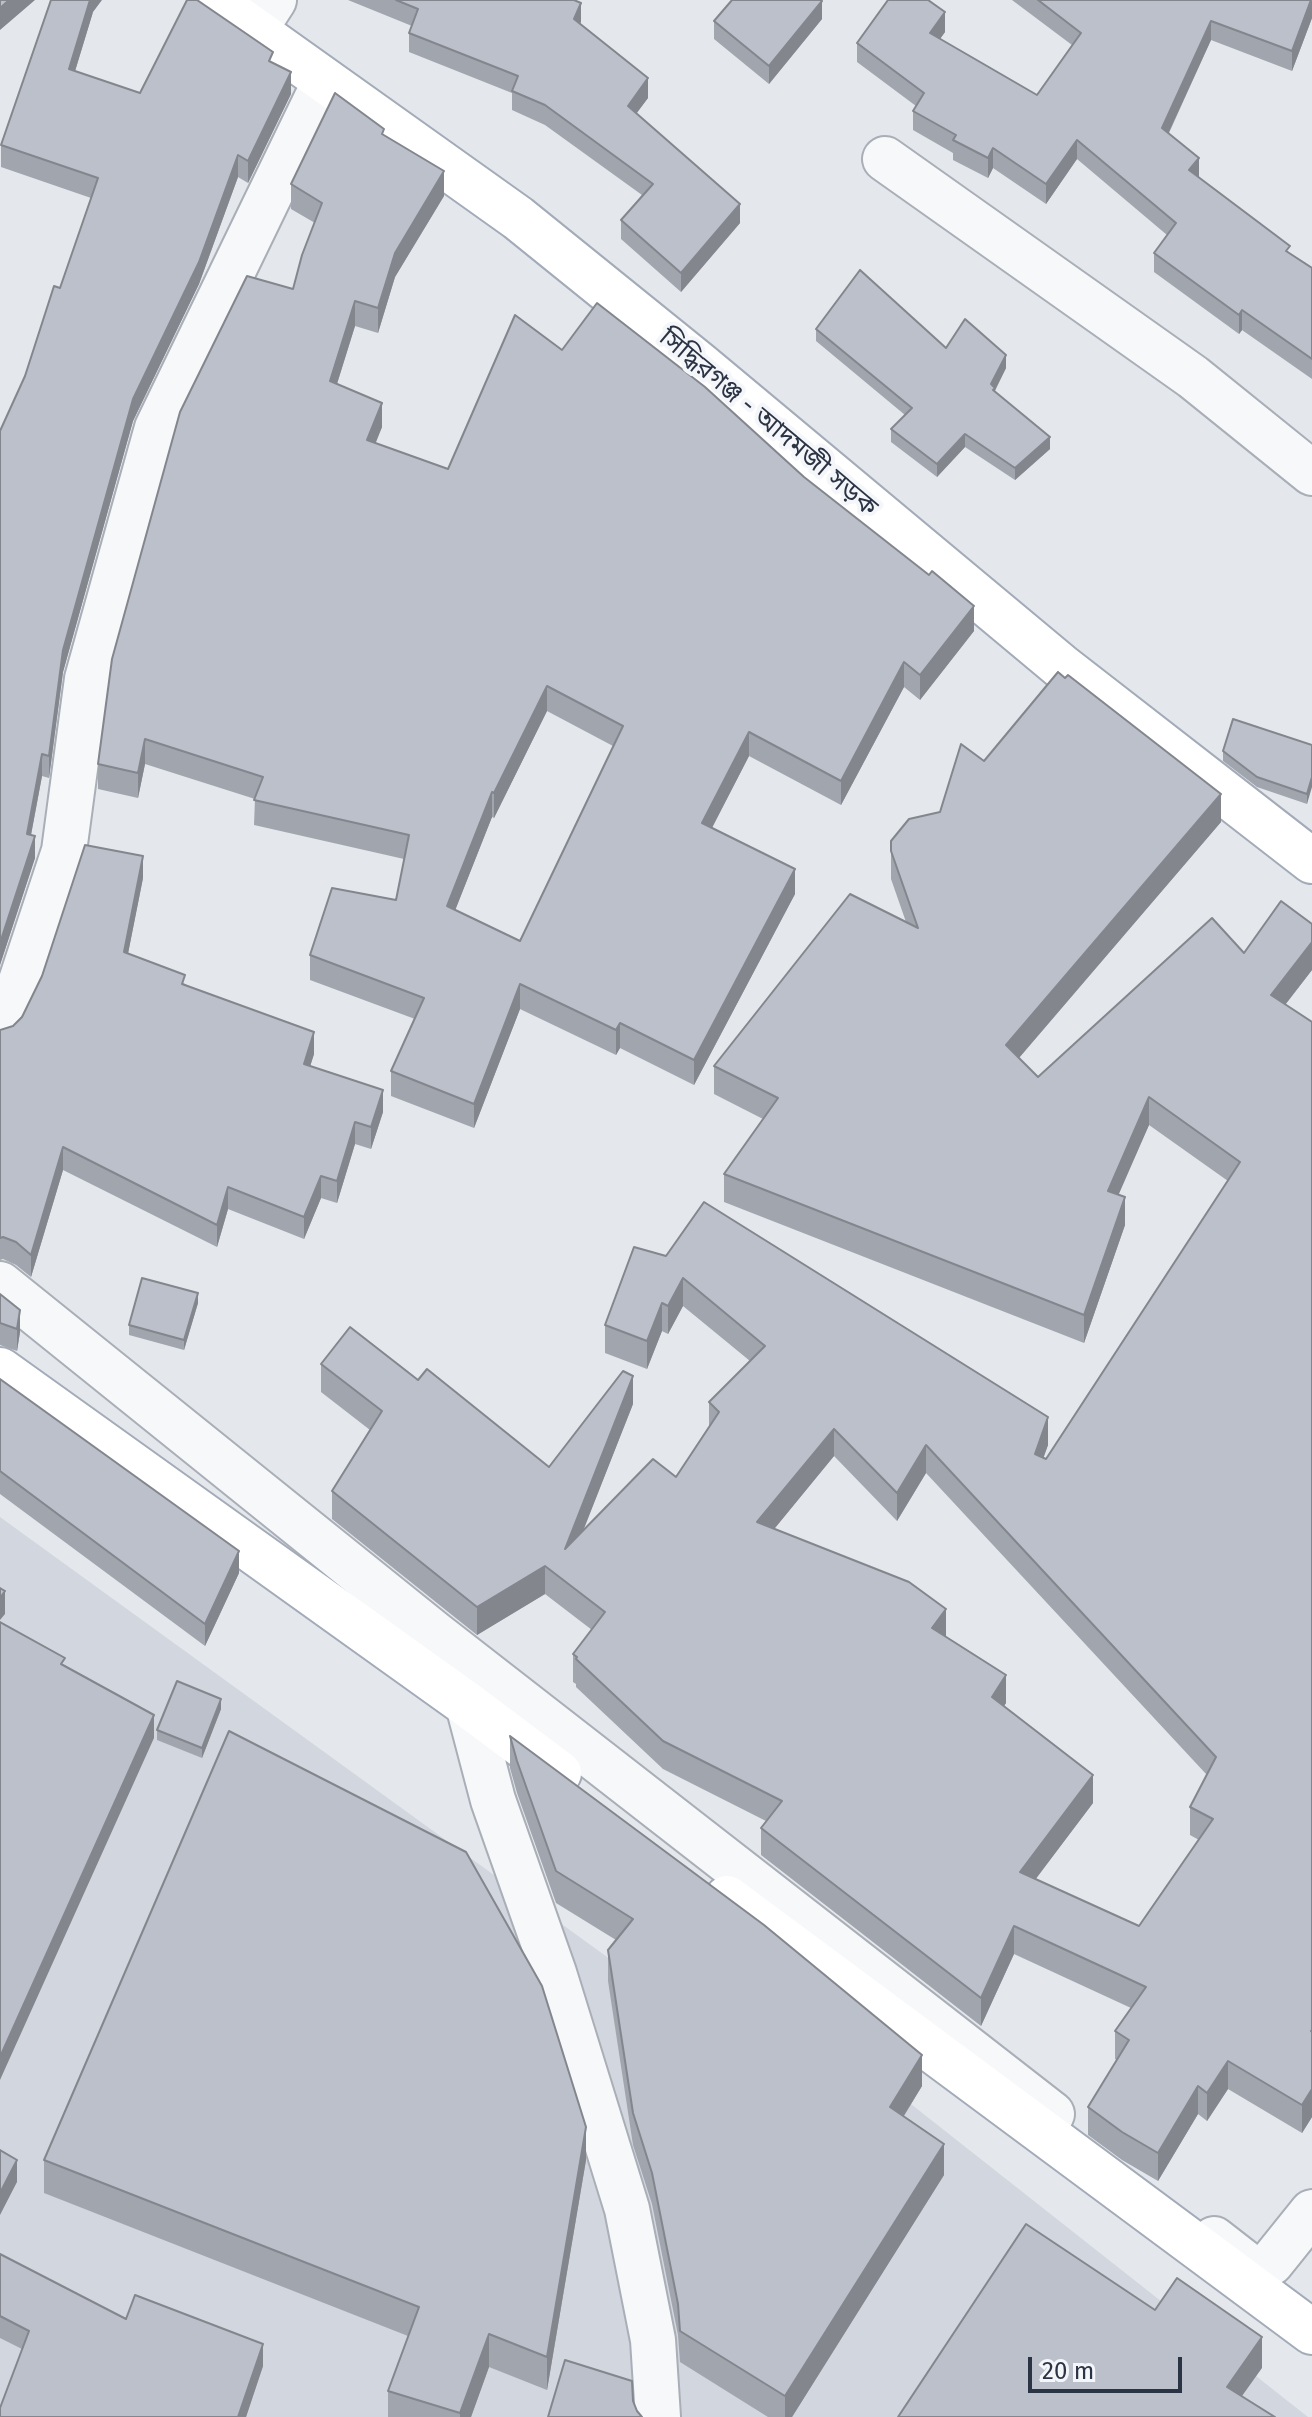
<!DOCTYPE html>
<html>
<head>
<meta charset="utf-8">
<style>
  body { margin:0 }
  #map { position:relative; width:1312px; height:2417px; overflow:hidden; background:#e4e7ec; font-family:"Fira Sans",sans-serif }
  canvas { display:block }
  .scale { position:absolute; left:1028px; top:2357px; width:154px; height:36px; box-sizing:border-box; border:4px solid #2b3445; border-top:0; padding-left:10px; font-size:24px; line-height:28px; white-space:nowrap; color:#2b3445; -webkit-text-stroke:6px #f4f6f9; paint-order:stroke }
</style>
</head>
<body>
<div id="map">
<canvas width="1312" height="2417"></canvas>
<div class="scale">20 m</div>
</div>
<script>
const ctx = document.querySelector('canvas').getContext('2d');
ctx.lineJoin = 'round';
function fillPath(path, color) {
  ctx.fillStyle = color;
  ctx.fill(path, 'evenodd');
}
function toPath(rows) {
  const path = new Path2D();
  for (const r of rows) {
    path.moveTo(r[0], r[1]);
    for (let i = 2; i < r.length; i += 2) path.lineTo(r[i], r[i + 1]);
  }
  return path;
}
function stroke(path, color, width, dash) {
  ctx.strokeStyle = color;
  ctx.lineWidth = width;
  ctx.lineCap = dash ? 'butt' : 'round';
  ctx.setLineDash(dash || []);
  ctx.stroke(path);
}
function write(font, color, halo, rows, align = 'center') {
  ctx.font = font + ' "Fira Sans","Noto Sans Bengali",sans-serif';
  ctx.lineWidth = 8;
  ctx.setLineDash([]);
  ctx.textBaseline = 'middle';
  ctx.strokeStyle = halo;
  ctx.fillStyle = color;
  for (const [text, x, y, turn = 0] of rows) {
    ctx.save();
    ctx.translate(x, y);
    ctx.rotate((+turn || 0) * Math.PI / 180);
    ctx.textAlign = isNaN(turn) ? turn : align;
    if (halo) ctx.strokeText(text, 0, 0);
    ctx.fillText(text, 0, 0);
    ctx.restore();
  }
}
const built = toPath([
  [0,1517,643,1983,699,1937,1308,2417,0,2417]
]);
const minor = toPath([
  [254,31,274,0],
  [885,159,1193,377,1312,473],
  [0,1027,18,990,64,851,87,679,157,428,325,81],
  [0,1284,435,1634,1052,2114],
  [468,1705,493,1800,554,1973,627,2209,653,2340,658,2417],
  [1214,2239,1250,2267,1260,2268,1271,2263,1312,2212]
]);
const major = toPath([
  [212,0,518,218,700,365,1062,667,1312,861],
  [0,1370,468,1705,559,1773],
  [727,1898,1312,2332]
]);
const wall = toPath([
  [348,0,574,0,580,24,648,98,636,113,740,223,681,292,621,239,621,220,642,195,545,125,512,110,512,93,409,52,409,33,412,26],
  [1012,0,1312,0,1312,18,1292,71,1211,40,1169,133,1199,178,1290,253,1312,268,1312,379,1242,330,1239,334,1154,272,1154,253,1167,235,1077,159,1046,204,993,168,988,178,953,160,953,153,913,130,913,111,916,106,857,62,857,43,945,32,940,39,1037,95,1072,45],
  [93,12,75,71,140,93,273,63,291,94,248,183,238,177,199,284,133,421,63,672,49,778,42,776,31,835,35,858,0,965,25,376,60,288,91,198,1,167,1,145],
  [822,19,769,84,714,39,714,21],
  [384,135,444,196,395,277,378,333,355,326,337,384,382,427,375,443,448,469,562,350,974,631,920,700,904,687,841,805,749,756,712,828,795,894,694,1085,620,1048,616,1055,520,1009,474,1128,391,1096,391,1071,415,1019,310,980,310,955,396,900,404,859,254,825,255,799,145,764,138,798,98,789,98,764,293,289,315,223,291,209,291,184],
  [547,711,613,746,520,941,455,910,492,817,494,818],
  [816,329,946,348,1006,368,995,391,1050,449,1015,480,965,447,937,477,891,442,891,429,905,415,816,341],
  [1312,745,1307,804,1257,787,1223,761,1223,751],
  [984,761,1221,822,1019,1058,1038,1077,1244,953,1312,970,1285,1005,1312,1022,1312,2117,1302,2133,1228,2089,1207,2121,1198,2114,1158,2181,1122,2160,1088,2135,1088,2107,1117,2060,1115,2059,1115,2031,1131,2008,1014,1954,981,2026,761,1855,761,1828,766,1821,663,1769,576,1687,576,1684,573,1682,573,1654,592,1630,545,1594,477,1635,332,1519,332,1491,370,1430,321,1392,321,1364,418,1380,549,1467,633,1404,583,1530,676,1477,709,1427,709,1402,750,1361,683,1306,668,1334,662,1331,647,1369,605,1353,605,1325,634,1247,1048,1445,1043,1458,1046,1459,1228,1181,1149,1125,1118,1194,1125,1225,1084,1343,724,1202,724,1174,763,1119,714,1094,714,1066,906,922,891,879,891,841,940,812],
  [834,1456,897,1521,926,1473,1207,1775,1190,1807,1190,1835,1199,1840,1139,1926,1035,1879,1093,1803,1004,1706,1006,1703,946,1637,774,1529],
  [143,878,128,953,314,1054,310,1066,383,1112,371,1149,355,1144,337,1203,321,1198,304,1239,228,1209,217,1247,63,1170,31,1277,16,1265,3,1259,0,1260,0,1030,13,1026],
  [0,1294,20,1332,17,1351,0,1345],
  [198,1303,184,1350,129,1335,129,1325],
  [0,1379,239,1573,205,1646,0,1494],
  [221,1709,202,1758,157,1740,157,1730],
  [510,1736,922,2086,904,2116,944,2175,792,2417,768,2417,680,2362,678,2335,652,2204,633,2145,608,1981,608,1950,616,1940,556,1903,517,1793,510,1768],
  [44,2160,586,2160,547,2390,489,2367,471,2417,388,2417,388,2391,408,2336,44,2193],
  [0,2254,126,2319,263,2366,246,2417,0,2417,22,2349,0,2338]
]);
const shadedWall = toPath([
  [9,0,35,0,0,30,0,8],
  [90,0,102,0,93,12,69,91,69,69],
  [1312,0,1312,18,1292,71,1292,51],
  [822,1,822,19,769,84,769,66],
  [581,3,581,22,574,38,574,19],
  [945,12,945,32,930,53,930,33],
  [1211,21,1211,40,1162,147,1162,128],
  [291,72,291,94,248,183,248,161],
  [648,78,648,98,628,125,628,106],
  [1077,140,1077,159,1046,204,1046,184],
  [993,148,993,168,988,178,988,158],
  [238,155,238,177,199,284,133,421,63,672,49,778,49,756,63,650,133,399],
  [1199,158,1199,178,1189,170],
  [444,171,444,196,395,277,378,333,378,308,395,253],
  [740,204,740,223,681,292,681,273],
  [355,301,355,326,330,406,330,381],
  [1242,310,1242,330,1239,334,1239,315],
  [1006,355,1006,368,995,390,995,400,991,384],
  [382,403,382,427,367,465,367,440],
  [965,434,965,447,937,477,937,464],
  [1050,437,1050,449,1015,480,1015,468],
  [974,606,974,631,920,700,920,675],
  [904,662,904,687,841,805,841,781],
  [547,686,547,711,494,818,494,793],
  [749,732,749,756,702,847,702,823],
  [145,739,145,764,138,798,138,773],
  [42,754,42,776,27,856,27,834],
  [1312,777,1312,787,1307,804,1307,794],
  [492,792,492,817,447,931,447,906],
  [1221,794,1221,822,1006,1073,1006,1045],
  [35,836,35,858,0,965,0,943],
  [143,856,143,878,124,974,124,952],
  [795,869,795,894,694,1085,694,1060],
  [1312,942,1312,970,1271,1023,1271,995],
  [520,984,520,1009,474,1128,474,1104],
  [620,1023,620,1048,616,1055,616,1030],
  [314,1032,314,1054,304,1086,304,1064],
  [383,1090,383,1112,371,1149,371,1127],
  [1149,1097,1149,1125,1108,1219,1108,1191],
  [355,1122,355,1144,337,1203,337,1181],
  [63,1147,63,1170,31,1277,31,1255],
  [321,1176,321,1198,304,1239,304,1217],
  [228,1187,228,1209,217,1247,217,1225],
  [1125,1197,1125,1225,1084,1343,1084,1315],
  [683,1278,683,1306,668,1334,668,1306],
  [198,1293,198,1303,184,1350,184,1340],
  [662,1303,662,1331,647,1369,647,1341],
  [20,1310,20,1332,17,1351,17,1329],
  [633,1376,633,1404,565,1577,565,1549],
  [1048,1417,1048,1445,1035,1482,1035,1454],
  [834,1429,834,1456,757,1550,757,1522],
  [926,1445,926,1473,897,1521,897,1493],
  [239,1551,239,1573,205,1646,205,1624],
  [545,1566,545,1594,477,1635,477,1607],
  [5,1591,5,1614,0,1620,0,1598],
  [946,1609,946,1637,932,1628],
  [1006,1675,1006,1703,992,1725,992,1697],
  [221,1699,221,1709,202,1758,202,1748],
  [154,1715,154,1738,0,2080,0,2057],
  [1093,1775,1093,1803,1020,1900,1020,1872],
  [1014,1926,1014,1954,981,2026,981,1998],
  [922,2055,922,2086,890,2138,890,2107],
  [1228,2061,1228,2089,1207,2121,1207,2093],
  [1198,2086,1198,2114,1158,2181,1158,2153],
  [1312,2089,1312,2117,1302,2133,1302,2105],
  [586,2127,586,2160,547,2390,547,2357],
  [944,2144,944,2175,792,2417,785,2417,785,2396],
  [17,2160,17,2182,0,2215,0,2193],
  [489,2334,489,2367,471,2417,460,2417,460,2413],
  [1262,2337,1262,2368,1227,2417,1227,2387],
  [263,2344,263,2366,246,2417,238,2417]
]);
const building = toPath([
  [0,0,9,0,0,8,0,0],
  [51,0,90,0,69,69,140,93,187,0,197,0,273,52,269,61,291,72,248,161,238,155,199,262,133,399,63,650,49,756,42,754,27,834,35,836,0,943,0,431,25,376,54,286,60,288,98,178,1,145,51,0],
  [396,0,574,0,581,3,574,19,648,78,628,106,740,204,681,273,621,220,653,184,545,105,512,91,518,76,409,33,418,9,396,0],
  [732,0,821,0,822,1,769,66,714,21,732,0],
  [888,0,928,0,945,12,930,33,1037,95,1081,33,1038,0,1311,0,1292,51,1211,21,1162,128,1199,158,1189,170,1290,246,1286,251,1312,268,1312,359,1242,310,1239,315,1154,253,1176,223,1077,140,1046,184,993,148,988,158,953,140,956,135,913,111,924,93,857,43,888,0],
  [335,93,384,129,382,134,444,171,395,253,378,308,355,301,330,381,382,403,367,440,448,469,515,315,562,350,597,303,705,387,804,477,929,575,932,571,974,606,920,675,904,662,841,781,749,732,702,823,795,869,694,1060,620,1023,616,1030,520,984,474,1104,391,1071,424,998,310,955,332,888,396,900,409,835,254,800,263,777,145,739,138,773,98,764,112,659,180,412,247,276,293,289,302,255,322,203,291,184,335,93],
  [547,686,623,726,520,941,447,906,492,792,494,793,547,686],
  [860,270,946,348,965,319,1006,355,991,384,995,388,993,390,1050,437,1015,468,965,434,937,464,891,429,912,408,816,329,860,270],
  [1058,672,1065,678,1068,675,1221,794,1006,1045,1038,1077,1212,918,1244,953,1281,901,1312,924,1312,942,1271,995,1312,1022,1312,2030,1311,2031,1312,2032,1312,2089,1302,2105,1228,2061,1207,2093,1198,2086,1158,2153,1122,2132,1088,2107,1129,2040,1115,2031,1146,1987,1014,1926,981,1998,761,1828,782,1801,663,1741,576,1659,577,1657,573,1654,605,1612,545,1566,477,1607,332,1491,382,1411,321,1364,350,1327,418,1380,427,1369,549,1467,623,1371,633,1376,565,1549,653,1459,676,1477,719,1412,709,1402,765,1346,683,1278,668,1306,662,1303,647,1341,605,1325,634,1247,666,1256,704,1202,1048,1417,1035,1454,1046,1459,1240,1162,1149,1097,1108,1191,1125,1197,1084,1315,724,1174,778,1098,714,1066,850,894,918,928,891,851,891,841,909,819,940,812,961,744,984,761,1058,672],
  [834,1429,897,1493,926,1445,1216,1757,1190,1807,1213,1819,1139,1926,1020,1872,1093,1775,992,1697,1006,1675,932,1628,946,1609,909,1582,757,1522,834,1429],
  [1233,719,1312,745,1312,777,1307,794,1257,777,1223,751,1233,719],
  [85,845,143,856,124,952,185,975,182,984,314,1032,304,1064,383,1090,371,1127,355,1122,337,1181,321,1176,304,1217,228,1187,217,1225,63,1147,31,1255,16,1242,3,1237,0,1238,0,1030,13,1026,22,1017,42,976,85,845],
  [142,1278,198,1293,184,1340,129,1325,142,1278],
  [0,1294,20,1310,17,1329,0,1323,0,1294],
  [0,1379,239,1551,205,1624,0,1471,0,1379],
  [0,1588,5,1591,0,1598,0,1588],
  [0,1622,65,1658,61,1664,154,1715,0,2057,0,1622],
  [177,1681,221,1699,202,1748,157,1730,177,1681],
  [229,1731,466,1852,542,1986,586,2127,547,2357,489,2334,460,2413,388,2391,419,2307,44,2160,229,1731],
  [510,1736,764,1925,922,2055,890,2107,944,2144,785,2396,680,2331,678,2304,652,2173,633,2113,608,1950,633,1919,556,1871,517,1761,510,1736],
  [0,2150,17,2160,0,2193,0,2150],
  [1026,2224,1155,2310,1177,2278,1262,2337,1227,2387,1275,2417,898,2417,1026,2224],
  [0,2254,126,2319,135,2295,263,2344,238,2417,239,2417,0,2417,0,2408,29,2331,0,2316,0,2254],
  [565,2360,632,2381,633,2401,637,2411,642,2417,548,2417,565,2360]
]);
const streetNames = [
  ["সিদ্ধিরগঞ্জ - আদমজী সড়ক",768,423,40]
];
fillPath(built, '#d2d6de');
stroke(minor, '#a9aeb7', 48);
stroke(major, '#a3abb8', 48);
stroke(minor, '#f7f8fa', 44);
stroke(major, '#fff', 44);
fillPath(wall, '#a1a5ae');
fillPath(shadedWall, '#83868d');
fillPath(building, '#bbc0ca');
stroke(building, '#83868d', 2);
write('26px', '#2b3445', '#f4f6f9', streetNames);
</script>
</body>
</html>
